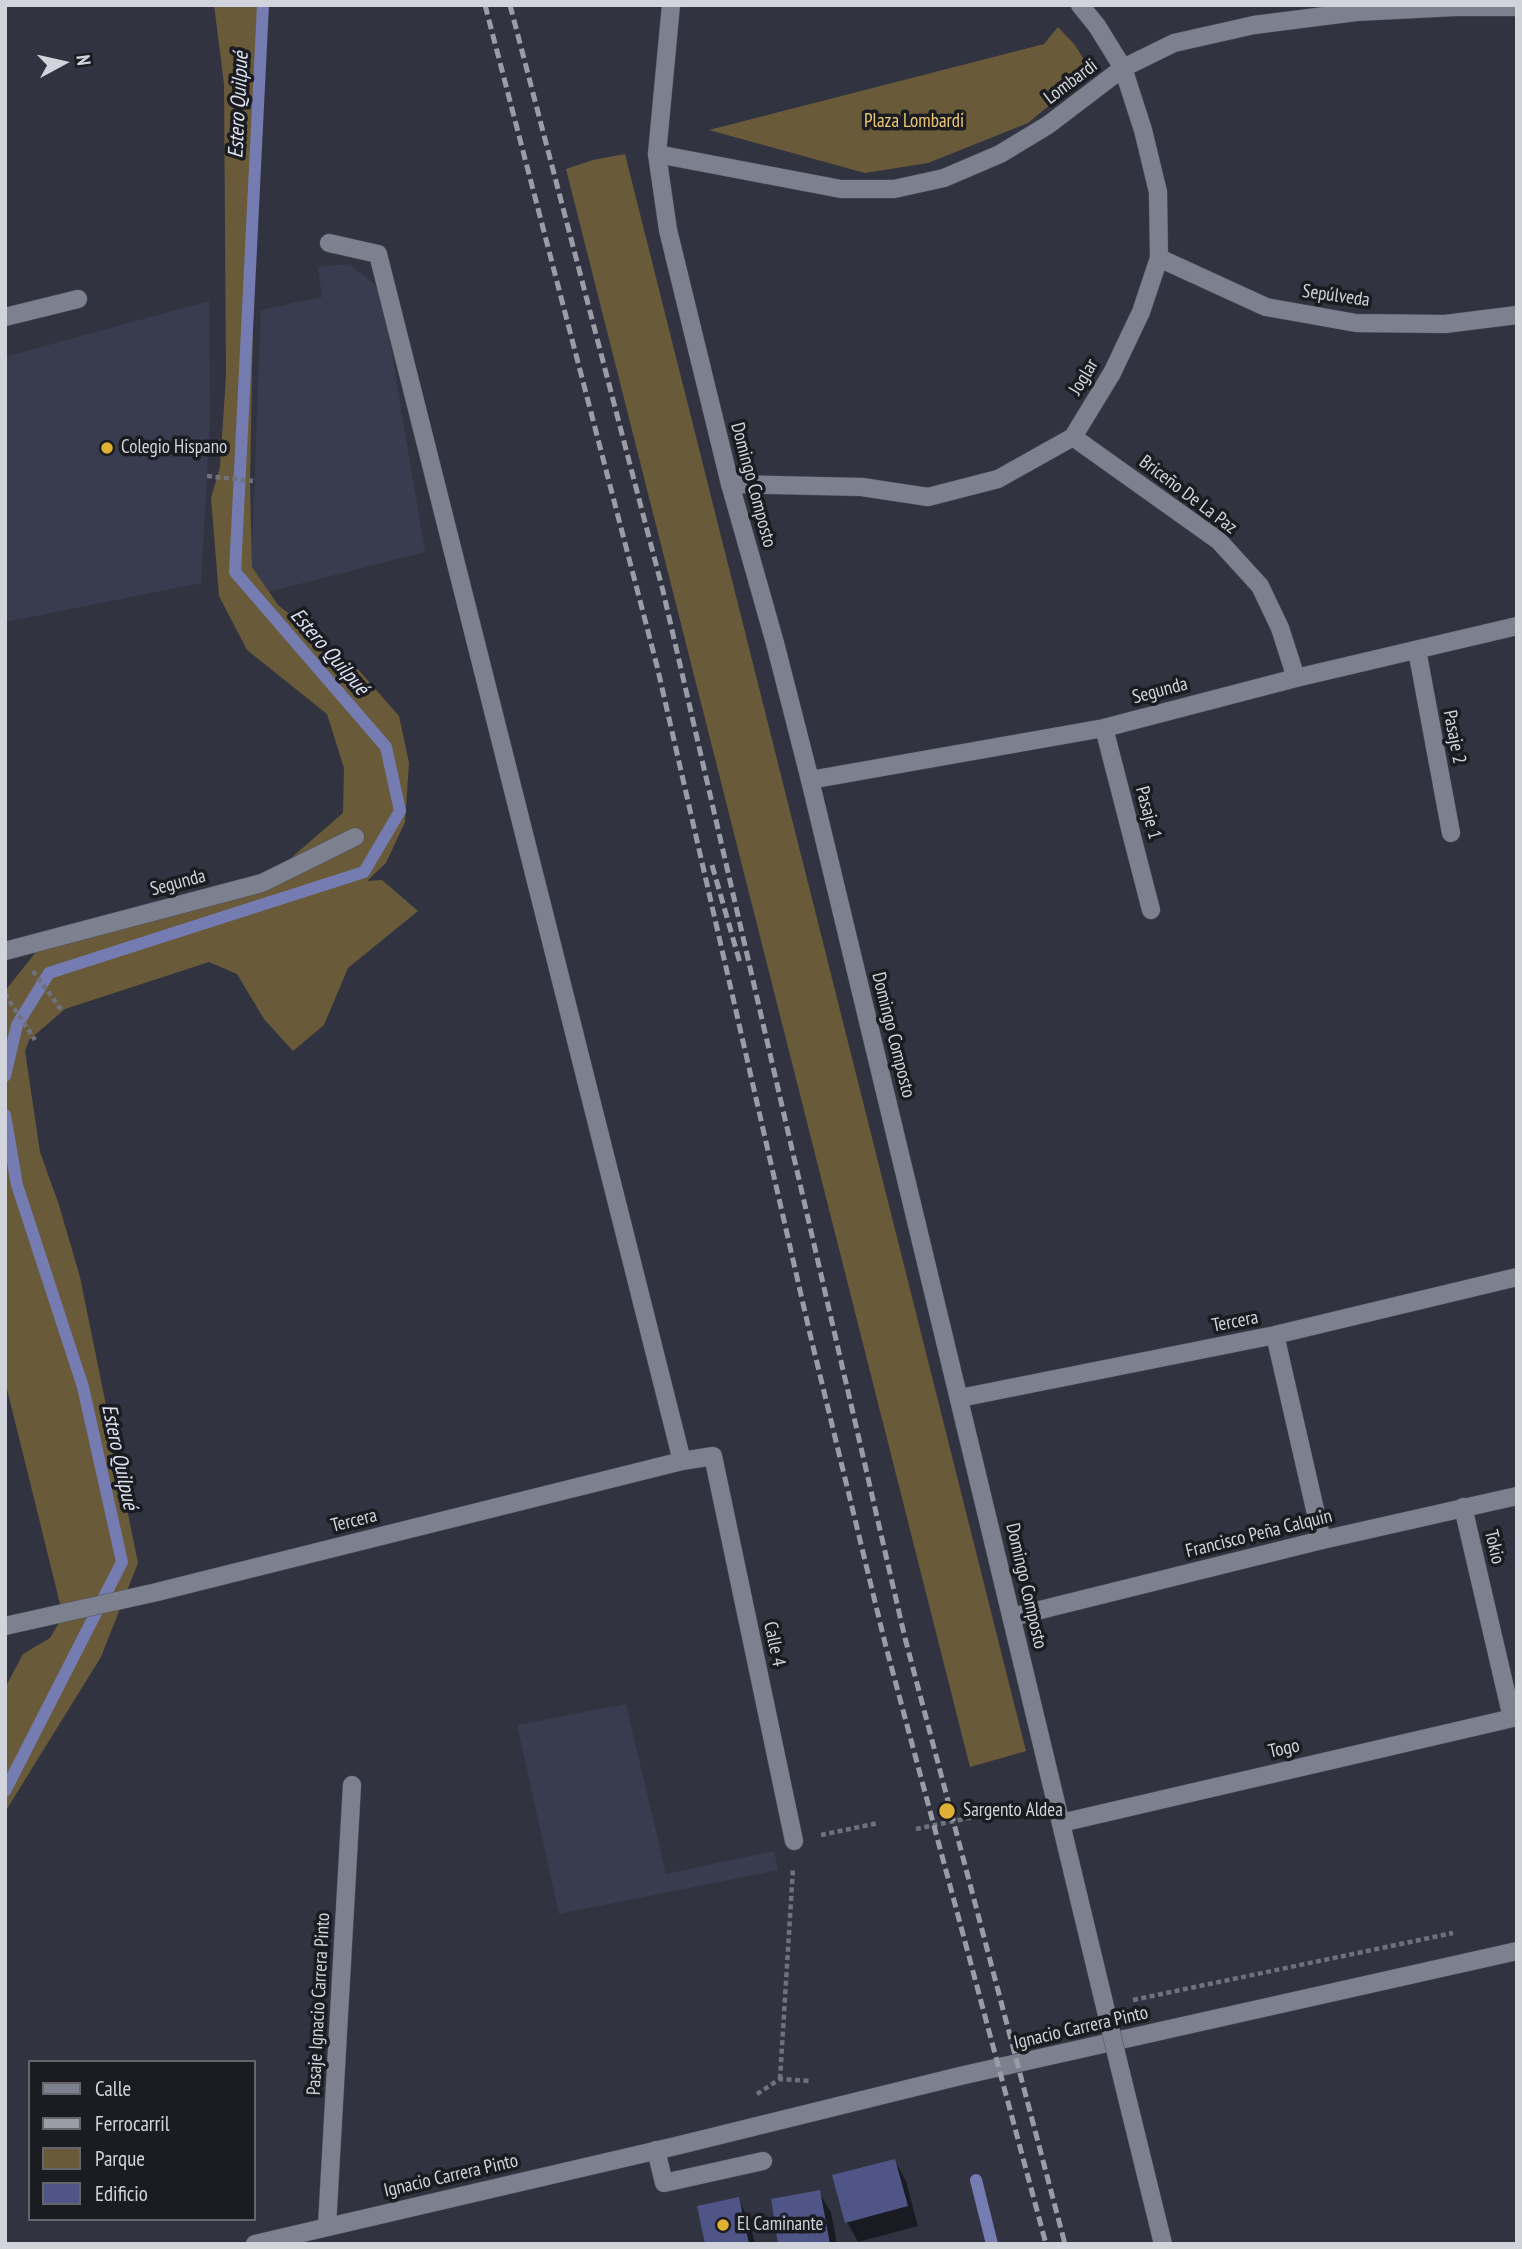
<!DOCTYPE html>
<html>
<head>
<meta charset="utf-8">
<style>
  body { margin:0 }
  #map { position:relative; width:1522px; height:2249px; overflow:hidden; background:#313440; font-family:"PT Sans Narrow",sans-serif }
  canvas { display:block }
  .frame { position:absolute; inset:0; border:7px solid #d2d4dc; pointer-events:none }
  .legend { position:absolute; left:28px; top:2060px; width:228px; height:161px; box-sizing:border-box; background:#1b1c21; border:2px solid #64666c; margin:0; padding:9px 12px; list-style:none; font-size:21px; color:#d2d4dc }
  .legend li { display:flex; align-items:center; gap:14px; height:35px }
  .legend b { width:35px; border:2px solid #64666c }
  .north { position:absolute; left:28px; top:28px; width:70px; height:70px; -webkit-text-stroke:5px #1b1c21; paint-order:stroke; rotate:82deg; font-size:19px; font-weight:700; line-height:28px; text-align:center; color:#d2d4dc }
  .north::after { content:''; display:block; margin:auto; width:24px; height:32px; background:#d2d4dc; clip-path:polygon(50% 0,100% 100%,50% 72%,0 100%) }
</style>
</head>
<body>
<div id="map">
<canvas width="1522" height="2249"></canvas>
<div class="frame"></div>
<ul class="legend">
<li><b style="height:9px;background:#7d808f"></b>Calle</li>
<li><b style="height:9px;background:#9b9da6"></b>Ferrocarril</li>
<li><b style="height:19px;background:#695a39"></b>Parque</li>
<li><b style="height:19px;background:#4f5687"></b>Edificio</li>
</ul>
<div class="north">N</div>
</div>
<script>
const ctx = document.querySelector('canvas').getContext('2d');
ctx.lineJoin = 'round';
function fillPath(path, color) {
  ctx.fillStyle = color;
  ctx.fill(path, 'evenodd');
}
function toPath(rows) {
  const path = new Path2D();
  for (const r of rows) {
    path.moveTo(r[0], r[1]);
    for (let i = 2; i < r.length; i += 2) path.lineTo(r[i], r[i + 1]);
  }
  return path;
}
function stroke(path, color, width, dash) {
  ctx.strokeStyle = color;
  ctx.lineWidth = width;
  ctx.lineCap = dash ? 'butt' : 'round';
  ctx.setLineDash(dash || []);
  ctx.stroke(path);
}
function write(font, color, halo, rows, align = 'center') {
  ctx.font = font + ' "PT Sans Narrow",sans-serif';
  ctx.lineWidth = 7;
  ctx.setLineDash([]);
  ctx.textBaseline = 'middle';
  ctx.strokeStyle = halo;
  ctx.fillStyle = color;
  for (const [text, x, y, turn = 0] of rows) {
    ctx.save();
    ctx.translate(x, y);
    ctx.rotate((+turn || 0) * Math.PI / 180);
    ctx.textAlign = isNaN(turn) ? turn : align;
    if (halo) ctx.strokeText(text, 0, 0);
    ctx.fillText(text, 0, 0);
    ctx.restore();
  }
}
const built = toPath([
  [349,264,381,289,425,552,264,593,251,573,261,310,322,297,318,267],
  [209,301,210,420,201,583,5,622,5,357],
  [626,1704,666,1874,774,1851,778,1870,559,1914,517,1725]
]);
const green = toPath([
  [214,5,259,5,250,483,252,567,278,605,356,667,399,716,409,763,405,822,386,863,367,881,382,880,418,911,348,968,324,1025,293,1051,264,1019,237,974,209,962,65,1009,29,1040,25,1051,40,1152,59,1205,80,1277,138,1563,101,1657,5,1812,5,1688,23,1654,50,1638,63,1616,5,1381,5,991,39,948,276,871,343,813,344,768,327,714,247,650,219,596,211,498,220,467,226,376,224,84],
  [1058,27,1075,45,1091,71,1028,123,928,163,865,173,709,130,1044,44],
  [625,154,1026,1751,970,1767,566,169,593,160]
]);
const shadow = toPath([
  [895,2161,906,2181,918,2226,858,2242,847,2222],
  [819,2192,831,2212,837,2244,780,2244],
  [738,2199,749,2219,755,2244,707,2244]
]);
const stream = toPath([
  [5,1076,17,1025,49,973,364,872,400,811,386,747,235,572,263,5],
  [5,1115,17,1185,83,1387,122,1562,5,1791],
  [976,2180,992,2244]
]);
const building = toPath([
  [895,2159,908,2206,845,2223,832,2175],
  [820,2190,830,2244,778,2244,771,2199],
  [739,2197,749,2244,705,2244,697,2206]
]);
const path = toPath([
  [207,476,253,481],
  [33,971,63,1012],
  [5,994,35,1040],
  [916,1829,973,1817],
  [821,1835,878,1823],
  [1133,2000,1453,1933],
  [780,2079,793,1868],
  [757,2094,780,2079,810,2081]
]);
const street = toPath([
  [657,154,841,189,894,189,944,178,1000,154,1048,125,1123,68,1174,43,1254,25,1356,12,1455,7,1517,7],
  [329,243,378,254,682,1461],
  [1159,258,1266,307,1356,323,1445,324,1517,315],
  [5,317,78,299],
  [1073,437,1219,541,1260,586,1280,628,1296,678],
  [730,484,862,487,928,497,998,479,1073,437,1112,373,1141,312,1159,258,1158,192,1143,130,1123,68,1097,26,1080,5],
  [1417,650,1451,833],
  [1104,728,1151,910],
  [810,780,1104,728,1296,678,1517,626],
  [5,951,262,883,355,837],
  [1275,1335,1322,1540],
  [960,1398,1275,1335,1517,1277],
  [1463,1507,1512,1718],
  [1012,1617,1322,1540,1517,1496],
  [5,1626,157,1592,682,1461,713,1456,794,1841],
  [1061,1823,1517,1717],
  [656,2150,664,2183,763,2161],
  [327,2226,352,1785]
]);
const secondary = toPath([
  [671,5,657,154,668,230,730,484,775,643,810,780,1107,2015],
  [1119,2065,1163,2244],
  [255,2244,680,2145,960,2076,1517,1951]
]);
const rail = toPath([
  [485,5,657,666,810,1334,885,1643,1046,2244],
  [510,5,663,591,905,1638,1065,2244],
  [712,865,740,963]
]);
const secondaryBridge = toPath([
  [1107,2015,1119,2065]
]);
const markers = [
  [107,448,7,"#e0b034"],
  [947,1811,9,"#e0b034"],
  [723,2225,7,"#e0b034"]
];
const streetNames = [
  ["Lombardi",1071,82,-37],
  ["Sepúlveda",1336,296,8],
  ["Joglar",1084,377,-59],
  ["Domingo Composto",753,485,75],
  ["Briceño De La Paz",1188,495,37],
  ["Segunda",1160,691,-15],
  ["Pasaje 2",1454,737,79],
  ["Pasaje 1",1148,813,75],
  ["Segunda",178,883,-15],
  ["Domingo Composto",893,1035,76],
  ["Tercera",1235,1322,-11],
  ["Tercera",354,1521,-14],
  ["Francisco Peña Calquin",1259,1534,-14],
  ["Tokio",1494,1547,77],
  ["Domingo Composto",1026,1586,77],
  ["Calle 4",774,1644,78],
  ["Togo",1284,1749,-13],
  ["Pasaje Ignacio Carrera Pinto",319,2004,-87],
  ["Ignacio Carrera Pinto",1081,2028,-13],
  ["Ignacio Carrera Pinto",451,2176,-13]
];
const parkNames = [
  ["Plaza Lombardi",914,122]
];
const poiNames = [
  ["Colegio Hispano",121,448],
  ["Sargento Aldea",963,1811],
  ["El Caminante",737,2225]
];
const waterNames = [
  ["Estero Quilpué",239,105,-87],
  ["Estero Quilpué",329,652,49],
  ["Estero Quilpué",119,1457,78]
];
fillPath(built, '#393c4e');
fillPath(green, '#695a39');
fillPath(shadow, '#0007');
stroke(stream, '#747cb1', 12);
fillPath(building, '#4f5687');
stroke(street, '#50525d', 19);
stroke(secondary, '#50525d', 19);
stroke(path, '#6f727c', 4.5, [5, 3.5]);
stroke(street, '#7d808f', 18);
stroke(secondary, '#7d808f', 18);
stroke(rail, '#9b9da6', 5, [10, 5]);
stroke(secondaryBridge, '#50525d', 19, []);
stroke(secondaryBridge, '#7d808f', 18);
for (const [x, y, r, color] of markers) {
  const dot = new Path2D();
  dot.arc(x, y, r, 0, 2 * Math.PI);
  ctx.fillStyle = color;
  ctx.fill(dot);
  stroke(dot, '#1b1c21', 2.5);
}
write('19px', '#d2d4dc', '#1b1c21', streetNames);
write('19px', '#edc874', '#1b1c21', parkNames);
write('19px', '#d2d4dc', '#1b1c21', poiNames, 'left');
write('italic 21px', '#dfe2f2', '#1b1c21', waterNames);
</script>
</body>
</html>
